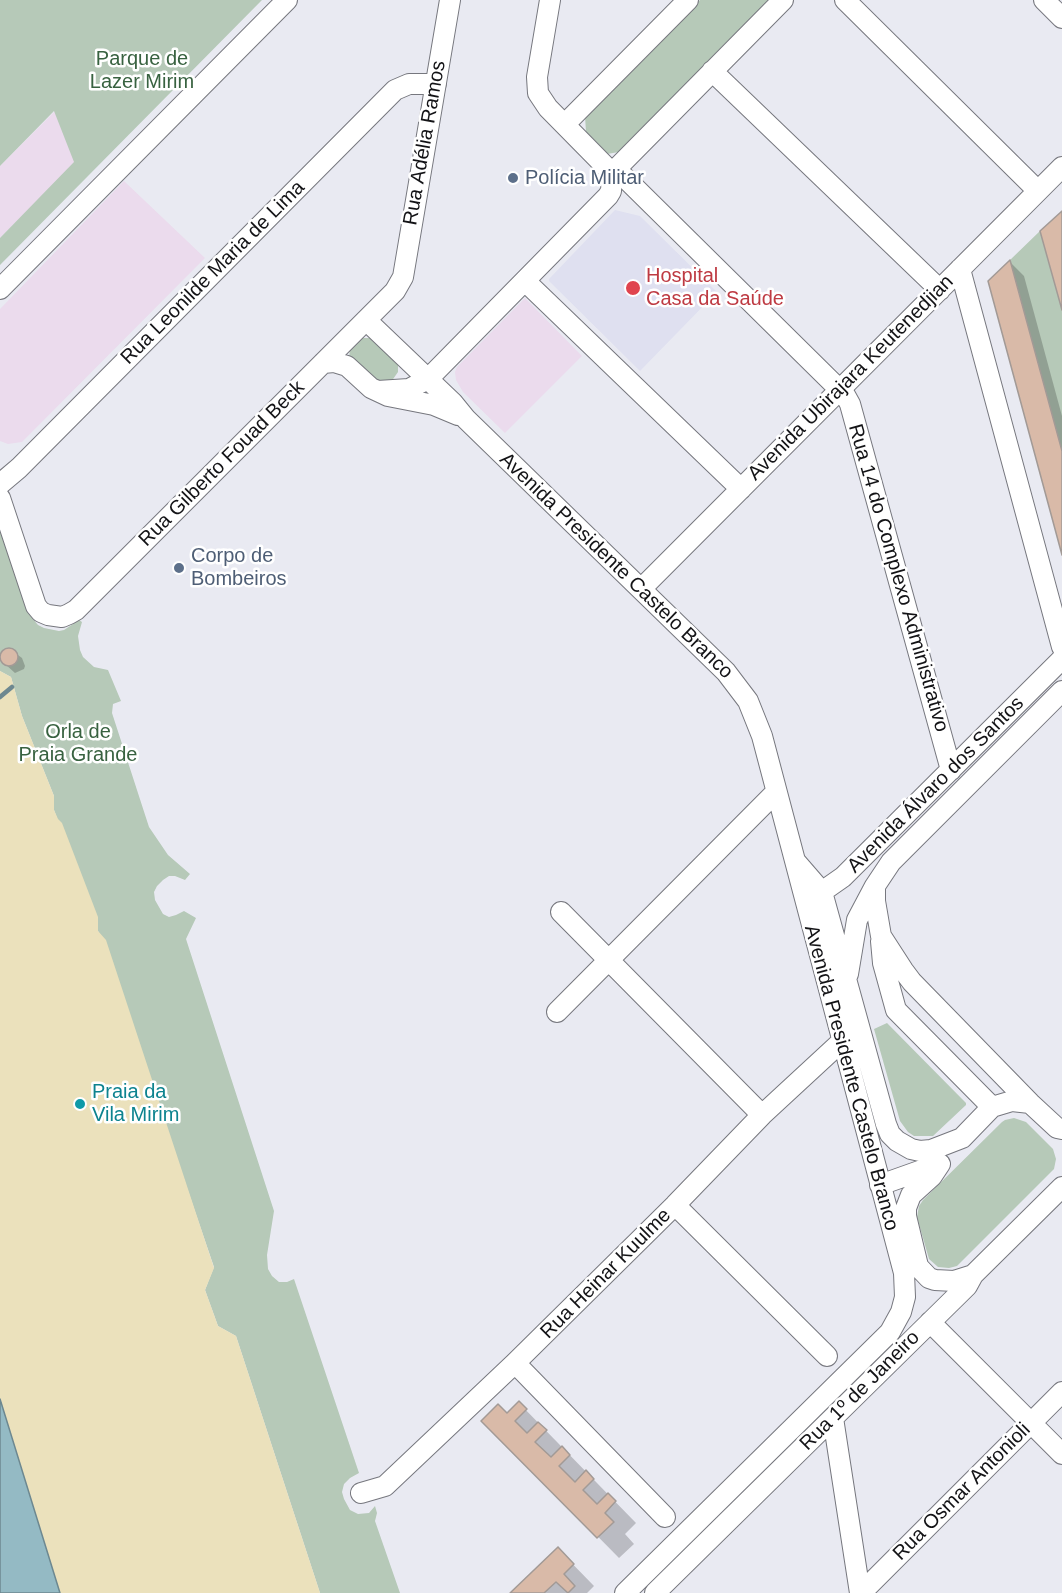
<!DOCTYPE html>
<html>
<head>
<meta charset="utf-8">
<style>
  body { margin:0 }
  canvas { display:block; background:#e9eaf2 }
</style>
</head>
<body>
<canvas width="1062" height="1593"></canvas>
<script>
const ctx = document.querySelector('canvas').getContext('2d');
ctx.lineJoin = 'round';
function fillPath(path, color) {
  ctx.fillStyle = color;
  ctx.fill(path, 'evenodd');
}
function toPath(rows) {
  const path = new Path2D();
  for (const r of rows) {
    if (r.length === 3) {
      path.moveTo(r[0] + r[2], r[1]);
      path.arc(r[0], r[1], r[2], 0, 2 * Math.PI);
      continue;
    }
    path.moveTo(r[0], r[1]);
    for (let i = 2; i < r.length; i += 2) path.lineTo(r[i], r[i + 1]);
  }
  return path;
}
function stroke(path, color, width, dash) {
  ctx.strokeStyle = color;
  ctx.lineWidth = width;
  ctx.lineCap = dash ? 'butt' : 'round';
  ctx.setLineDash(dash || []);
  ctx.stroke(path);
}
function write(font, color, halo, rows, align = 'center') {
  ctx.font = font + ' Helvetica,sans-serif';
  ctx.lineWidth = 5;
  ctx.setLineDash([]);
  ctx.textBaseline = 'middle';
  ctx.strokeStyle = halo;
  ctx.fillStyle = color;
  for (const [text, x, y, turn = 0] of rows) {
    ctx.save();
    ctx.translate(x, y);
    ctx.rotate((+turn || 0) * Math.PI / 180);
    ctx.textAlign = isNaN(turn) ? turn : align;
    if (halo) ctx.strokeText(text, 0, 0);
    ctx.fillText(text, 0, 0);
    ctx.restore();
  }
}
const built = toPath([
  [615,210,640,216,717,292,640,371,549,281,549,279]
]);
const industrial = toPath([
  [55,111,75,163,0,238,0,166],
  [124,181,205,258,22,442,8,444,0,441,0,309],
  [525,298,582,356,505,433,463,392,456,380,455,372,457,367]
]);
const green = toPath([
  [0,0,262,0,0,265,0,238,74,162,54,111,0,166],
  [700,0,770,0,619,152,607,154,586,132,585,116],
  [1040,231,1062,310,1062,451,1010,260],
  [361,338,371,338,398,364,398,372,391,382,378,383,349,358,350,349],
  [0,517,33,619,38,625,44,628,59,631,64,630,79,620,82,622,78,636,80,650,83,657,94,667,108,670,121,701,113,704,112,713,149,827,168,855,190,874,185,880,175,876,169,876,163,880,157,886,154,892,155,900,163,914,169,917,176,915,184,911,196,918,186,939,274,1211,267,1255,268,1269,272,1276,279,1282,287,1282,294,1279,359,1473,350,1478,344,1484,342,1492,344,1499,350,1510,358,1514,369,1513,375,1506,377,1513,375,1521,400,1593,320,1593,236,1336,218,1326,205,1290,214,1267,101,936,98,931,97,924,54,810,54,796,22,716,11,677,0,671],
  [887,1023,966,1103,966,1105,933,1136,914,1136,908,1132,900,1121,874,1029],
  [1014,1118,1026,1122,1053,1149,1056,1159,1054,1169,957,1266,949,1268,938,1267,929,1259,917,1217,919,1206,923,1200,1002,1122,1005,1120]
]);
const sand = toPath([
  [0,671,11,677,22,716,54,796,54,810,58,819,62,823,98,917,98,931,106,940,214,1268,205,1290,218,1326,236,1336,320,1593,60,1593,0,1399]
]);
const water = toPath([
  [0,1399,60,1593,0,1593,0,1399]
]);
const shadow = toPath([
  [1010,262,1024,276,1062,416,1062,549],
  [11,650,22,658,25,666,24,669,15,673,5,664,2,657,2,654],
  [519,1403,636,1523,625,1534,634,1544,619,1558,484,1421,507,1415],
  [558,1549,594,1586,587,1593,512,1593]
]);
const stream = toPath([
  [0,697,12,687]
]);
const building = toPath([
  [1062,211,1062,310,1040,231,1062,211],
  [1010,260,1062,451,1062,555,988,281,1010,260],
  [9,657,9],
  [519,1401,527,1409,515,1421,527,1433,538,1422,547,1430,535,1442,551,1457,562,1446,570,1455,559,1466,575,1482,586,1470,594,1479,583,1490,597,1504,608,1493,616,1501,605,1513,614,1522,597,1538,481,1421,498,1404,507,1413,519,1401],
  [558,1547,574,1564,564,1574,575,1586,568,1593,556,1582,544,1593,510,1593,558,1547]
]);
const minor = toPath([
  [550,0,537,77,538,93,548,108,612,173],
  [845,0,1038,191],
  [1044,0,1062,18],
  [712,71,940,290],
  [565,124,688,0],
  [616,169,845,395,850,404,951,770],
  [960,269,1062,647],
  [525,281,741,489],
  [0,289,287,0],
  [366,320,453,403,466,419,726,672,748,701,762,736,904,1273,905,1297,901,1312,890,1332,625,1593],
  [323,363,334,362,347,366,371,388,388,396,434,405,458,415],
  [378,391,409,389,428,379,608,196,611,191,612,173,783,0],
  [0,484,19,468,395,90,409,84,436,84],
  [0,498,36,606,41,612,48,615,62,617,69,614,76,610,395,291,403,277,450,0],
  [641,589,1062,167],
  [796,862,822,892,886,1124,890,1134,897,1141,911,1149,920,1151,931,1150,962,1138,992,1107,1012,1101,1030,1103],
  [875,886,875,901,881,936,903,970,912,982,1030,1103,1057,1128,1062,1129],
  [813,898,843,877,1062,659],
  [561,912,762,1115],
  [881,941,883,963,896,1010,992,1107],
  [848,974,857,920,875,886,891,862,1062,691],
  [557,1012,776,792],
  [880,1185,939,1164],
  [675,1205,827,1356],
  [910,1258,929,1278,935,1280,954,1281,973,1275],
  [918,1266,906,1216,906,1208,911,1195,932,1176,940,1164],
  [930,1322,1062,1454],
  [515,1363,665,1517],
  [833,1418,860,1593],
  [361,1493,385,1486,515,1363,675,1205,762,1115,841,1042],
  [655,1593,967,1286,973,1275,1062,1187],
  [861,1593,1062,1392]
]);
const markers = [
  [513,178,6,"#5c6f8a"],
  [633,288,8,"#e0444e"],
  [179,568,6,"#5c6f8a"],
  [80,1104,6,"#0f9aa8"]
];
const parkNames = [
  ["Parque de",142,59],
  ["Lazer Mirim",142,82],
  ["Orla de",78,732],
  ["Praia Grande",78,755]
];
const streetNames = [
  ["Rua Adélia Ramos",425,143,-80],
  ["Rua Leonilde Maria de Lima",213,273,-45],
  ["Avenida Ubirajara Keutenedjian",851,378,-45],
  ["Rua Gilberto Fouad Beck",222,464,-45],
  ["Avenida Presidente Castelo Branco",616,566,44],
  ["Rua 14 do Complexo Administrativo",898,578,74],
  ["Avenida Álvaro dos Santos",936,785,-45],
  ["Avenida Presidente Castelo Branco",851,1078,75],
  ["Rua Heinar Kuulme",606,1274,-45],
  ["Rua 1º de Janeiro",860,1391,-45],
  ["Rua Osmar Antonioli",962,1492,-45]
];
const serviceNames = [
  ["Polícia Militar",525,178],
  ["Corpo de",191,556],
  ["Bombeiros",191,579]
];
const healthNames = [
  ["Hospital",646,276],
  ["Casa da Saúde",646,299]
];
const cultureNames = [
  ["Praia da",92,1092],
  ["Vila Mirim",92,1115]
];
fillPath(built, '#dfe0f0');
fillPath(industrial, '#ebdbed');
fillPath(green, '#b6c9b8');
fillPath(sand, '#ebe1bc');
fillPath(water, '#94bac4');
stroke(water, '#6d8890', 1.5);
fillPath(shadow, '#0003');
stroke(stream, '#6d8890', 4.5);
fillPath(building, '#d9baa8');
stroke(building, '#a29a96', 1.5);
stroke(minor, '#76777e', 22);
stroke(minor, '#fff', 20);
for (const [x, y, r, color] of markers) {
  const dot = new Path2D();
  dot.arc(x, y, r, 0, 2 * Math.PI);
  ctx.fillStyle = color;
  ctx.fill(dot);
  stroke(dot, '#fff', 2);
}
write('20px', '#386240', '#fff', parkNames);
write('20px', '#131316', '#fff', streetNames);
write('20px', '#4e5e75', '#fff', serviceNames, 'left');
write('20px', '#be3a42', '#fff', healthNames, 'left');
write('20px', '#0d838f', '#fff', cultureNames, 'left');
</script>
</body>
</html>
